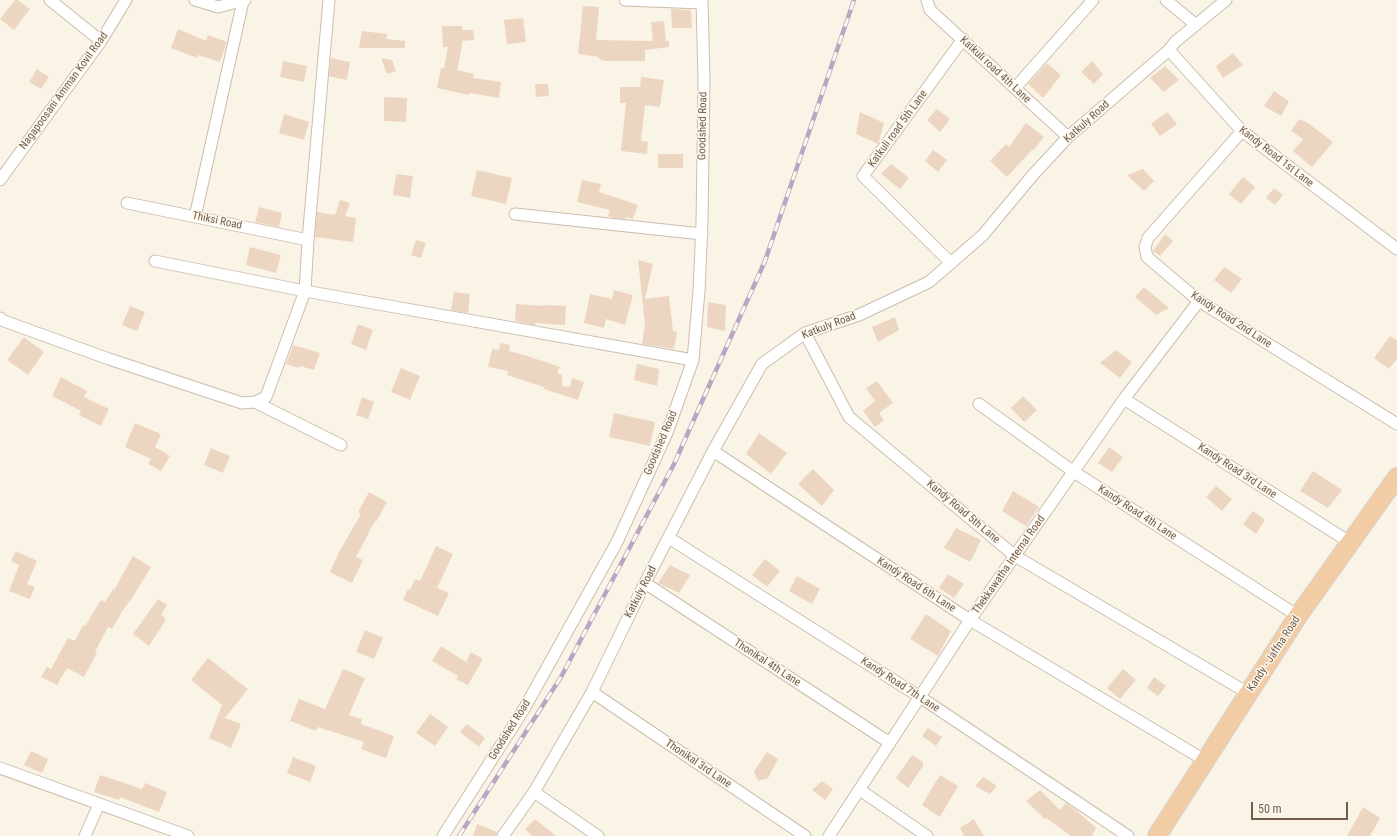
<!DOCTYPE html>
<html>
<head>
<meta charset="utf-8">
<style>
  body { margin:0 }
  #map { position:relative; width:1397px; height:836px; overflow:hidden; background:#faf4e7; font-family:"Roboto Condensed",sans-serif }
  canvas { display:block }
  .scale { position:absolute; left:1251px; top:802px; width:97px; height:18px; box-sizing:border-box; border:2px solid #725d4d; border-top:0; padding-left:5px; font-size:12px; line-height:14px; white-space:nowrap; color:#725d4d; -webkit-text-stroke:3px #fdf8ed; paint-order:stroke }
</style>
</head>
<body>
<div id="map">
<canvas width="1397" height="836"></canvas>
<div class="scale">50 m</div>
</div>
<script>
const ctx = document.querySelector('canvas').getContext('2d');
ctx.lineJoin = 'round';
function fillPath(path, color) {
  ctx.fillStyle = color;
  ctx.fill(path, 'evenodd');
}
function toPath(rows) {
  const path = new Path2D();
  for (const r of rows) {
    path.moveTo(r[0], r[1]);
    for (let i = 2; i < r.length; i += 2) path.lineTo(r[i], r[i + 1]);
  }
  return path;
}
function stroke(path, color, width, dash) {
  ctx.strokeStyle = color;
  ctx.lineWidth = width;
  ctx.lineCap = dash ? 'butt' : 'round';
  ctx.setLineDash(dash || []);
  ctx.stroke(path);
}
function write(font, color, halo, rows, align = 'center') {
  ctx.font = font + ' "Roboto Condensed",sans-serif';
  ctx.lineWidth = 3;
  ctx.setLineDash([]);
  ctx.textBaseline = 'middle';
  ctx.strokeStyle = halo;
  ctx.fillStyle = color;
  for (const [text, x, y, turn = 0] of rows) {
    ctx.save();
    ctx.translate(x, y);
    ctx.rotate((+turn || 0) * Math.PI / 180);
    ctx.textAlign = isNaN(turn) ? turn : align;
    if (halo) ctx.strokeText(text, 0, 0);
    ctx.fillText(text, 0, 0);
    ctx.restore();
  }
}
const building = toPath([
  [15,0,18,0,30,9,14,30,0,19],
  [583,6,599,7,596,40,653,41,651,22,664,21,666,41,669,41,669,47,645,50,645,61,605,61,599,59,599,57,578,54],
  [671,9,691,10,692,28,672,28],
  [523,18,526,42,507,44,504,20],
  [442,26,462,26,462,30,473,30,474,40,462,41,462,47,457,70,474,74,473,78,501,82,499,98,470,93,469,95,437,88,441,68,444,68,448,47,443,47],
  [178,29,206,41,208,35,227,42,220,62,198,55,197,58,171,48],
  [362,31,387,34,386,39,405,41,405,48,359,48],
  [1233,53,1243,65,1223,78,1216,66],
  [331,58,350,62,347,80,329,76],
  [381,58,392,60,396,71,387,74],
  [283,61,307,66,304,82,280,77],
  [1092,61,1103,74,1094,84,1081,72],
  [1047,63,1061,75,1043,98,1028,84],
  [1165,66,1179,80,1164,92,1150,78],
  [37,69,49,77,41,89,29,82],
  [641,77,664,80,660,107,645,105,641,141,648,142,647,154,621,151,626,103,620,103,620,87,640,87],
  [535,84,548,84,549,96,536,97],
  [1274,91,1289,101,1281,116,1264,106],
  [384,97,407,98,406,122,384,121],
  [937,109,950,119,940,132,927,120],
  [860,112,884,123,878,144,856,134],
  [1167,112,1177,124,1160,136,1151,124],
  [284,114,309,122,304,140,279,133],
  [1299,119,1308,123,1333,142,1312,167,1293,151,1303,139,1291,131],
  [1026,123,1044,137,1033,151,1032,150,1007,177,990,161,1006,144,1009,147],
  [933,150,947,160,938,172,925,161],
  [658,154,683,154,683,168,658,168],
  [891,164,909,178,900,189,881,174],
  [1143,169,1154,181,1144,191,1127,175],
  [477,170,512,178,506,204,471,196],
  [396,174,413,176,410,198,393,195],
  [1243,177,1255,187,1241,204,1229,194],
  [582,180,601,184,599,192,638,205,633,219,626,217,625,219,614,218,608,216,610,210,577,202],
  [1274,188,1283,195,1275,205,1266,198],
  [340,200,350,203,345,216,356,218,353,242,315,237,317,212,335,215],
  [259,207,282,213,279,227,255,222],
  [1165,234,1173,241,1160,256,1153,251],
  [416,240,426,243,421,258,411,255],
  [250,247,281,255,276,273,246,265],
  [638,260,653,264,645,299,669,296,673,331,677,332,674,349,642,344,645,324],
  [1224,267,1242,279,1231,293,1214,280],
  [1144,287,1169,308,1156,315,1135,297],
  [614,290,633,295,625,325,606,319,604,328,584,323,590,294,612,299],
  [454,292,470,294,468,313,451,310],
  [708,302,726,305,725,331,707,327],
  [516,304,543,306,543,305,566,306,565,325,535,323,535,325,515,321],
  [130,306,145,312,137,331,122,325],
  [895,317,899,330,878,342,872,327],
  [358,324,373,330,366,350,351,344],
  [1390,336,1397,340,1397,359,1389,369,1374,358],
  [24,337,44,352,28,375,7,360],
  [500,343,510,345,509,351,524,355,560,367,557,373,562,375,562,386,570,387,572,378,584,382,578,400,544,389,544,387,507,375,508,371,488,367,492,349,499,350],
  [293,345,320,353,314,370,300,366,299,368,286,364],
  [1116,350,1132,362,1120,378,1100,363],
  [637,364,659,369,657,386,634,380],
  [401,368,420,376,410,400,391,392],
  [61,377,87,391,84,397,109,409,101,426,79,415,81,411,52,396],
  [877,381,893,403,879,413,884,420,875,427,863,411,875,401,866,388],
  [1023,396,1037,410,1024,422,1011,408],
  [362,397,374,402,368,419,356,415],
  [614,413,655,422,650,446,609,437],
  [135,423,161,434,155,447,170,456,161,471,148,464,151,459,125,447],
  [759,433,787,453,771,474,746,454],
  [1109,447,1123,457,1112,472,1098,463],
  [211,448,230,456,223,473,204,465],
  [813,469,834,490,822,506,798,484],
  [1313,471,1342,490,1328,508,1300,491],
  [1216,486,1232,499,1222,511,1206,497],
  [1013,491,1039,507,1026,526,1002,511],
  [369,492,387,502,376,522,375,521,356,557,363,560,352,583,330,572,340,550,361,514,358,512],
  [1253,511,1265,520,1256,534,1243,524],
  [956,528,981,540,970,562,944,548],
  [436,546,453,554,437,588,449,593,438,616,403,600,408,589,410,590,415,579,420,581],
  [16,551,37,561,27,584,35,587,30,599,9,591,19,565,11,561],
  [133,556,151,567,132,598,123,610,112,629,108,627,95,652,97,653,84,677,67,668,57,685,41,677,47,667,51,669,68,638,75,641,83,625,85,626,101,600,105,602,113,589,114,590],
  [765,559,780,571,767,587,752,575],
  [670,565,690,575,679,593,658,583],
  [948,574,964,584,954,598,939,588],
  [797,576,820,589,812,604,789,591],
  [158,599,167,605,161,615,166,619,160,629,149,646,133,634],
  [926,614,951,631,938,656,910,639],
  [365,630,383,638,374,659,356,652],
  [441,646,466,662,471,652,483,659,468,685,456,679,458,676,432,661],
  [208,658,248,689,225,718,241,724,231,748,209,738,222,705,191,680],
  [343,669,365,678,349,715,362,719,361,724,394,736,386,758,361,749,364,742,318,727,316,731,290,721,299,699,325,709],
  [1123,669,1136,680,1120,699,1107,688],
  [1154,677,1166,686,1158,696,1147,688],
  [430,714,448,727,435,746,416,733],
  [467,724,485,738,479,747,460,732],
  [928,728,942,737,936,746,922,736],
  [31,751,48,759,42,773,24,765],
  [767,752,778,759,768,778,758,781,754,771],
  [912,755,923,762,923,766,908,788,896,778],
  [293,757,316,766,310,782,287,773],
  [100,775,142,789,145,783,167,792,159,812,120,797,119,800,94,792],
  [940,775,958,786,940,817,922,805],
  [983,777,997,786,990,794,975,786],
  [822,781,833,789,825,800,812,790],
  [1040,790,1060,810,1066,803,1076,810,1096,828,1092,836,1071,836,1046,818,1045,819,1026,801],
  [1363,807,1380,818,1370,836,1347,836],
  [535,819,556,836,532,836,525,829],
  [974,819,984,836,964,836,960,828],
  [477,824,497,832,496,836,473,836]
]);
const minor = toPath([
  [50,0,101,41],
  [195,0,218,7,245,0],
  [625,0,702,3],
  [927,0,930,10,1068,137],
  [1166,0,1196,25],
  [1169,50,1242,131,1397,249],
  [1015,88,1093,0],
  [1242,131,1148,238,1145,247,1147,257,1199,301,1397,424],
  [0,180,101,41,126,0],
  [127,203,308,240],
  [515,214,702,234],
  [195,217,243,1],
  [155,261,305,291,693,360],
  [951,263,863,176,963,39],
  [0,318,4,321,109,359,242,403,255,402,266,397,305,291,308,240,329,0],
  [805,333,849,417,1015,556,1248,693],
  [1124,399,1351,543],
  [255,402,341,445],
  [979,404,1074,472,1298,616],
  [713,451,970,620,1206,761],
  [669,538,920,697,1128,836],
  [645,583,890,743],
  [592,692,805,836],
  [0,768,188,836],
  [860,790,927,836],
  [534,792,598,836],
  [85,836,99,804],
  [443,836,524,709,617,542,667,433,693,360,699,291,702,223,704,80,702,0],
  [503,836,534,792,592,692,645,583,713,451,762,364,805,333,859,315,929,282,983,235,1032,176,1068,137,1169,50,1175,42,1226,0],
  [829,836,970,620,1124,399,1199,301]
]);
const trunk = toPath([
  [1157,836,1298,616,1397,477]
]);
const rail = toPath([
  [459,836,561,677,674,464,765,261,854,0]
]);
const streetNames = [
  ["Katkuli road 4th Lane",995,70,43],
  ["Nagapoosani Amman Kovil Road",64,91,-54],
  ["Katkuly Road",1087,122,-42],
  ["Goodshed Road",703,126,-89],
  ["Katkuli road 5th Lane",898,129,-54],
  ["Kandy Road 1st Lane",1276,157,38],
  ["Thiksi Road",217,221,12],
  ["Kandy Road 2nd Lane",1231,320,33],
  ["Katkuly Road",829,326,-21],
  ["Goodshed Road",661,443,-67],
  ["Kandy Road 3rd Lane",1237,471,33],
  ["Kandy Road 5th Lane",963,512,40],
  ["Kandy Road 4th Lane",1137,513,33],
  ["Thekkawatha Internal Road",1009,565,-55],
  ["Kandy Road 6th Lane",916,585,33],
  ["Katkuly Road",641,592,-63],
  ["Kandy - Jaffna Road",1274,654,-57],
  ["Thonikal 4th Lane",767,663,33],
  ["Kandy Road 7th Lane",900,685,33],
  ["Goodshed Road",510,730,-58],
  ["Thonikal 3rd Lane",698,764,34]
];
fillPath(building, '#edd6c1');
stroke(minor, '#cbbdae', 13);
stroke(trunk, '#d8d2cd', 20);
stroke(minor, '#fff', 11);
stroke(trunk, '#f1cca4', 18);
stroke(rail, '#b8a6c3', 4.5);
stroke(rail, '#fdf8ed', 3, [9]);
write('11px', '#725d4d', '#fdf8ed', streetNames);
</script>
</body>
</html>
